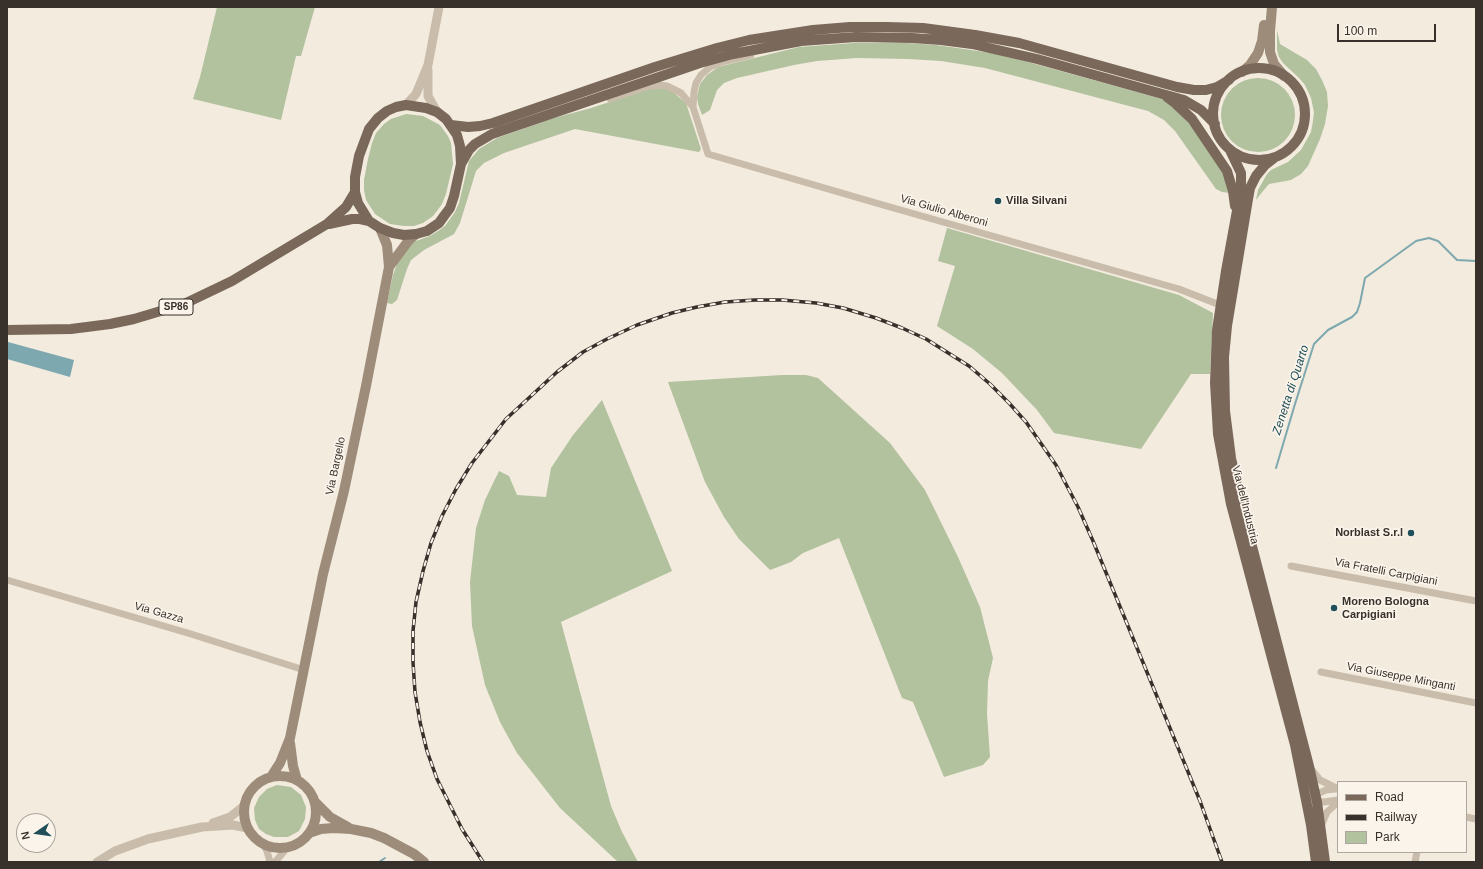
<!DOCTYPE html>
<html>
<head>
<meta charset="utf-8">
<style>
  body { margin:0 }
  #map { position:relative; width:1483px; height:869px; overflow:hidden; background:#f2ebde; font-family:Arial,sans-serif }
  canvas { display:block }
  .frame { position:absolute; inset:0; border:8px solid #38302a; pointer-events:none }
  .legend { position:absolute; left:1337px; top:781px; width:130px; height:72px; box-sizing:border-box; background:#faf4eb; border:1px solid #aca69e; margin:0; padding:5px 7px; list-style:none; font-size:12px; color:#38302a }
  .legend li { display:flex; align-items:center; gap:8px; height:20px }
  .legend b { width:20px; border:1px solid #aca69e }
  .north { position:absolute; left:16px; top:813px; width:40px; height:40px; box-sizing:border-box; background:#faf4eb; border:1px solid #aca69e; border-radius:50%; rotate:257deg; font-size:11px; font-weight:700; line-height:16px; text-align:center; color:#38302a }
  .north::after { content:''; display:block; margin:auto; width:14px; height:18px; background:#204f59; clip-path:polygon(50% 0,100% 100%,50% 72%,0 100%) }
  .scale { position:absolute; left:1337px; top:24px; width:99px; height:18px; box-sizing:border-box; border:2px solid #38302a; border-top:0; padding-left:5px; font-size:12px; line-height:14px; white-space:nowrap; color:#38302a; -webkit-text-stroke:3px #faf4eb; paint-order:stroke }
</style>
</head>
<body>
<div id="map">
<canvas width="1483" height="869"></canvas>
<div class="frame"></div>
<ul class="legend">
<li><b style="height:5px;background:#7a685b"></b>Road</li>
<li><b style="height:5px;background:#38302a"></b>Railway</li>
<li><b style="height:11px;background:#b2c19e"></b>Park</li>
</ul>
<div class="north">N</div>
<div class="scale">100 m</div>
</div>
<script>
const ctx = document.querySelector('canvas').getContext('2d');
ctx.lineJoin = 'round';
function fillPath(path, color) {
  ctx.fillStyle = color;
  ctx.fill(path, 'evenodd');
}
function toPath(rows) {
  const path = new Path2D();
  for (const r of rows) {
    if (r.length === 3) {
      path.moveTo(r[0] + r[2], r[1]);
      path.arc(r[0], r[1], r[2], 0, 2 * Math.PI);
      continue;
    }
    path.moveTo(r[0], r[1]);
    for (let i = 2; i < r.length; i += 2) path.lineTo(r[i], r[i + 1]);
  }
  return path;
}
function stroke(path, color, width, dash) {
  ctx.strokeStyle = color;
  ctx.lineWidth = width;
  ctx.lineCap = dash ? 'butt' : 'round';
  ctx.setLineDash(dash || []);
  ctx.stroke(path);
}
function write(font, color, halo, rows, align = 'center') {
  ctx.font = font + ' Arial,sans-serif';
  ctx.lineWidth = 3.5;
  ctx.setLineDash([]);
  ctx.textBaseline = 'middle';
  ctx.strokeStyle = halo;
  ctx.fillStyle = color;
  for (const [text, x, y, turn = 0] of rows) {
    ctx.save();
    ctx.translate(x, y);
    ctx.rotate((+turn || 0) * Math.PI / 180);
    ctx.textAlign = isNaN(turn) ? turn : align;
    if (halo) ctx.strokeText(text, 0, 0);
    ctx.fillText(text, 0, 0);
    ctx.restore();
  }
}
const green = toPath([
  [217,7,315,7,301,56,296,56,281,120,193,99,200,77],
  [1277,30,1280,44,1307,60,1316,69,1322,80,1327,92,1328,106,1325,124,1320,139,1308,166,1301,174,1291,180,1269,184,1263,191,1256,200,1258,190,1267,174,1271,170,1288,162,1301,150,1311,132,1313,121,1314,112,1311,98,1305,85,1299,78,1283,63,1279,57,1277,50],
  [854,43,906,43,936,45,992,53,1017,59,1162,99,1179,110,1222,167,1230,193,1222,192,1216,189,1175,131,1164,120,1148,111,985,68,941,61,908,59,857,58,817,61,794,65,737,78,724,83,717,90,710,110,702,115,698,104,697,97,700,84,707,75,718,67,799,47],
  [1258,115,37],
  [658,88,667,89,674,93,686,103,701,149,699,152,575,129,504,153,484,163,476,171,460,223,454,234,424,250,411,260,407,269,397,300,392,304,387,303,393,275,397,264,413,242,430,236,438,231,445,226,455,212,459,203,469,161,479,149,497,138,554,118,591,108,649,89],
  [406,114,423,116,440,125,448,136,451,143,453,164,446,194,442,204,437,211,433,216,423,223,414,226,404,226,390,224,375,214,366,200,364,190,364,180,368,159,372,143,376,133,384,124,391,119],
  [947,228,1179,295,1213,313,1210,374,1191,374,1141,449,1054,433,1037,410,1002,373,973,349,937,326,955,266,938,261],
  [782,375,806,375,818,378,890,443,925,490,958,557,980,607,993,658,988,681,987,714,990,757,983,765,944,777,913,702,902,698,839,538,803,553,791,562,770,570,739,539,724,517,705,482,668,382],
  [602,400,672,571,561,622,611,806,622,832,638,862,618,862,560,808,517,753,500,722,485,685,472,626,470,582,476,528,485,500,499,471,509,476,517,495,546,497,551,468,573,435],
  [277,785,291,787,301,795,306,807,305,819,299,831,288,837,274,837,266,834,259,829,255,820,254,808,259,797,267,789]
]);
const water = toPath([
  [8,342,74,360,70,377,7,359]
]);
const stream = toPath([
  [1276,468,1295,404,1314,344,1328,330,1352,317,1357,312,1360,303,1365,278,1416,241,1429,238,1438,241,1457,260,1476,261],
  [379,862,385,858]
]);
const minor = toPath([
  [751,55,722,62,710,67,701,75,696,83,694,92,693,107,708,154,883,205,1179,289,1220,305],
  [610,99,649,86,660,85,667,86,681,93,693,107],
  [1291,566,1476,601],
  [7,580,191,634,304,670],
  [1321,672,1476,703],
  [1312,770,1320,780,1338,789],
  [1312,796,1326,790,1335,789],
  [1313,801,1324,802,1338,800],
  [1466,817,1476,819],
  [1321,826,1327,812,1338,802],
  [263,844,267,851,270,862],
  [275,862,287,848],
  [1415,862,1417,852]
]);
const tertiary = toPath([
  [428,70,428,96,437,112],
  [406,105,416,94,428,65,439,7],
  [213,823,230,817,244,806],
  [97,862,115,851,148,839,202,827,233,825,247,828]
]);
const secondary = toPath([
  [1272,7,1270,31,1270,52,1274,64,1284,76],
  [1242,72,1250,65,1258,53,1262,41,1264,25],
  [389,267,409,240,416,234],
  [290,743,293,766,297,780],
  [280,812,36],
  [271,777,280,763,290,738,323,574,344,491,366,386,389,267,387,245,380,228],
  [315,802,330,817,348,827],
  [309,833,321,829,333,828,351,829,371,833,384,838,414,854,424,862]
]);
const primary = toPath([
  [1259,114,46],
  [1167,97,1175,103,1192,119,1227,171,1233,191,1235,206],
  [406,105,426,108,437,112,446,119,457,135,460,146,461,164,454,196,450,208,444,216,439,223,427,231,416,234,404,235,393,233,380,228,369,221,358,203,355,192,355,177,359,156,369,129,378,118,387,111,396,107,406,105],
  [451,125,468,127,480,126,493,123,655,67,717,48,749,40,813,30,850,27,887,27,923,28,975,35,1019,43,1177,87,1194,90,1206,90,1217,87,1229,80],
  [1230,150,1241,173,1241,189,1226,271,1217,330,1215,383,1218,434,1231,504,1295,745,1311,825,1316,862],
  [1274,158,1265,165,1256,176,1250,188,1248,199,1227,326,1224,357,1225,411,1231,458,1240,500,1309,766,1317,802,1325,862],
  [461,164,469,150,475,144,492,134,700,63,733,54,801,41,856,37,912,38,941,40,972,44,1037,59,1184,100,1201,110,1215,124],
  [329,224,352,219,360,219,369,221],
  [7,330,71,329,110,324,134,319,184,304,232,281,327,224,346,207,355,192]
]);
const rail = toPath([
  [483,862,462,829,437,779,427,751,420,722,415,692,413,662,413,631,416,602,423,571,431,543,442,516,456,489,472,463,506,419,557,372,583,352,607,339,637,325,672,313,697,307,725,302,755,300,782,300,816,303,843,308,876,318,902,328,926,339,969,366,990,384,1009,403,1026,422,1056,465,1078,507,1093,541,1200,801,1222,862]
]);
const markers = [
  [998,201,4,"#204f59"],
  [1411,533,4,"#204f59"],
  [1334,608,4,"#204f59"]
];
const shields = [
  [176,307,34]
];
const shieldNames = [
  ["SP86",176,307]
];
const poiNames = [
  ["Villa Silvani",1006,201],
  ["Norblast S.r.l",1403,533,"right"],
  ["Moreno Bologna",1342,602],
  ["Carpigiani",1342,615]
];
const streetNames = [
  ["Via Giulio Alberoni",944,211,16],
  ["Via Bargello",336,466,-78],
  ["Via dell'Industria",1245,505,76],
  ["Via Fratelli Carpigiani",1386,572,11],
  ["Via Gazza",159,613,16],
  ["Via Giuseppe Minganti",1401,677,11]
];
const waterNames = [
  ["Zenetta di Quarto",1291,390,-72]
];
fillPath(green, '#b2c19e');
fillPath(water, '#7ea8af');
stroke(stream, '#7ea8af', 2);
stroke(minor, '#cabcaa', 7);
stroke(tertiary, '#cabcaa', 9);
stroke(secondary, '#9e8c7b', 10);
stroke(primary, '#7a685b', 10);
stroke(rail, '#38302a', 3.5);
stroke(rail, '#faf4eb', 2, [6]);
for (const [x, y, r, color] of markers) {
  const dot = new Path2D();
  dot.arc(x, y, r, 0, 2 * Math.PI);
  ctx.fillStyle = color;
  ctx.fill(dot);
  stroke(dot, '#faf4eb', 1.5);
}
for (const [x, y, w] of shields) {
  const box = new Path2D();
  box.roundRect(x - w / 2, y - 8, w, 16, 3);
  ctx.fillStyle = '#faf4eb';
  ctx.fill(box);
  stroke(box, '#38302a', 1);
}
write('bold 10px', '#38302a', null, shieldNames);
write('bold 11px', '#38302a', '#faf4eb', poiNames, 'left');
write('11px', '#38302a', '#faf4eb', streetNames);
write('italic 12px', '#204f59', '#faf4eb', waterNames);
</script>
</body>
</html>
